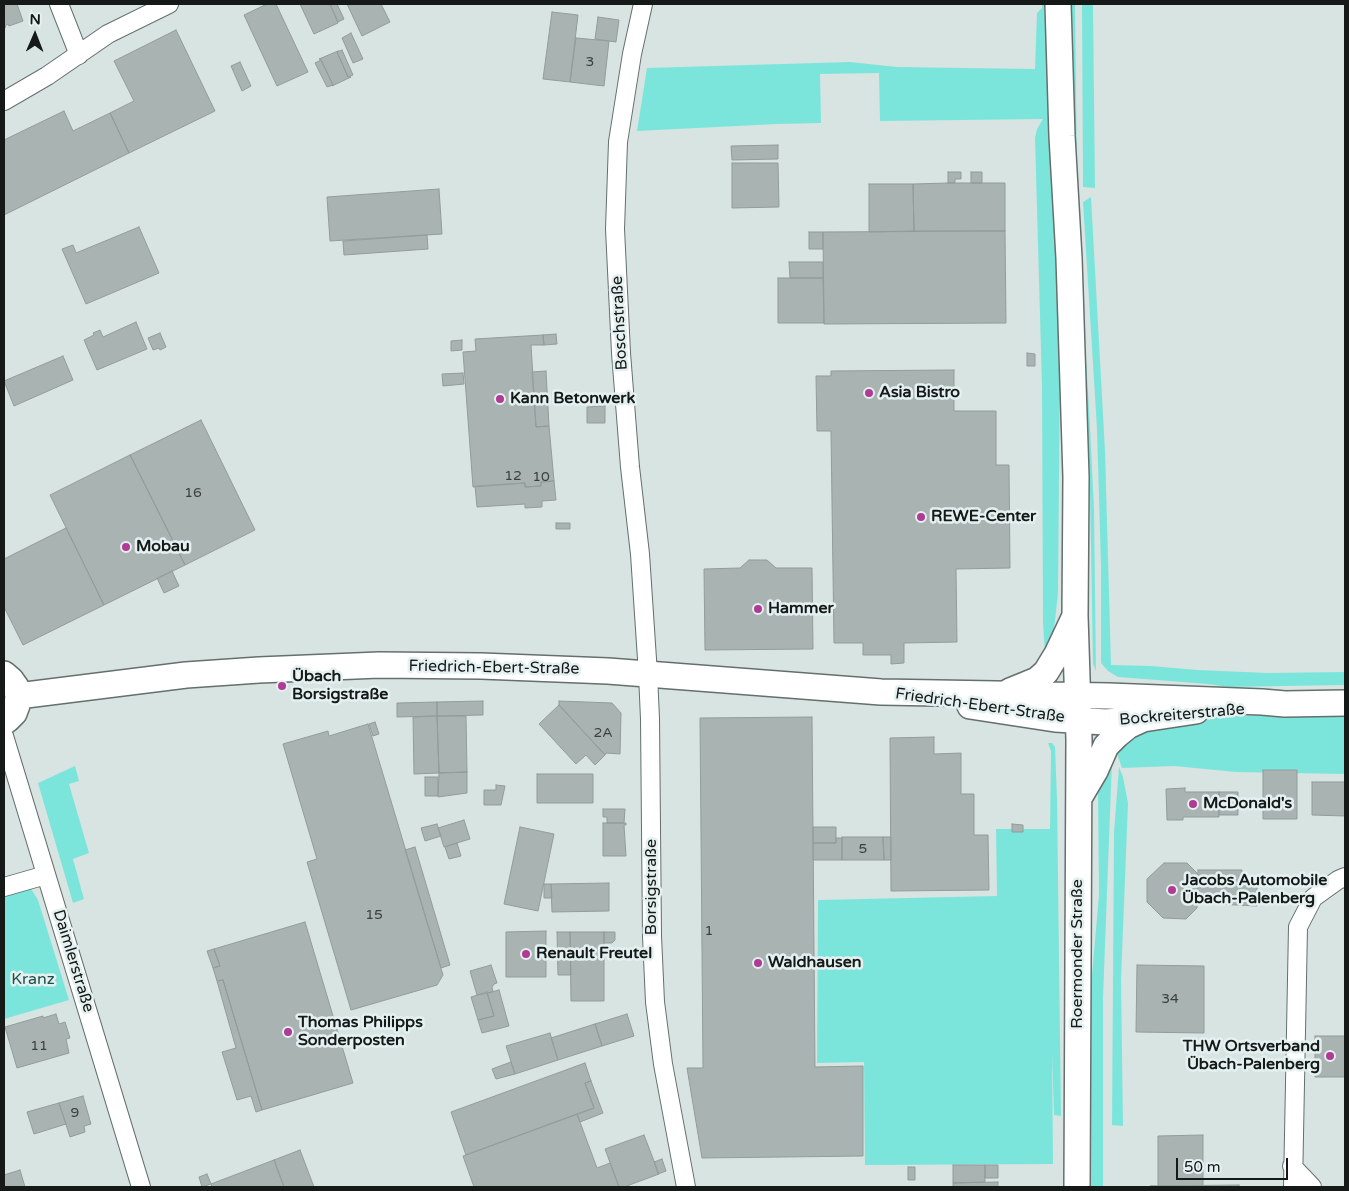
<!DOCTYPE html>
<html>
<head>
<meta charset="utf-8">
<style>
  body { margin:0 }
  #map { position:relative; width:1349px; height:1191px; overflow:hidden; background:#d8e4e2; font-family:"Varela Round",sans-serif }
  canvas { display:block }
  .frame { position:absolute; inset:0; border:5px solid #151918; pointer-events:none }
  .north { position:absolute; left:10px; top:10px; width:50px; height:50px; -webkit-text-stroke:4px #e5f1f0; paint-order:stroke; rotate:1deg; font-size:14px; font-weight:700; line-height:20px; text-align:center; color:#151918 }
  .north::after { content:''; display:block; margin:auto; width:18px; height:22px; background:#151918; clip-path:polygon(50% 0,100% 100%,50% 72%,0 100%) }
  .scale { position:absolute; left:1176px; top:1158px; width:112px; height:22px; box-sizing:border-box; border:2px solid #151918; border-top:0; padding-left:6px; font-size:15px; line-height:18px; white-space:nowrap; color:#151918; -webkit-text-stroke:4px #e5f1f0; paint-order:stroke }
</style>
</head>
<body>
<div id="map">
<canvas width="1349" height="1191"></canvas>
<div class="frame"></div>
<div class="north">N</div>
<div class="scale">50 m</div>
</div>
<script>
const ctx = document.querySelector('canvas').getContext('2d');
ctx.lineJoin = 'round';
function fillPath(path, color) {
  ctx.fillStyle = color;
  ctx.fill(path, 'evenodd');
}
function toPath(rows) {
  const path = new Path2D();
  for (const r of rows) {
    path.moveTo(r[0], r[1]);
    for (let i = 2; i < r.length; i += 2) path.lineTo(r[i], r[i + 1]);
  }
  return path;
}
function stroke(path, color, width, dash) {
  ctx.strokeStyle = color;
  ctx.lineWidth = width;
  ctx.lineCap = dash ? 'butt' : 'round';
  ctx.setLineDash(dash || []);
  ctx.stroke(path);
}
function write(font, color, halo, rows, align = 'center') {
  ctx.font = font + ' "Varela Round",sans-serif';
  ctx.lineWidth = 5;
  ctx.setLineDash([]);
  ctx.textBaseline = 'middle';
  ctx.strokeStyle = halo;
  ctx.fillStyle = color;
  for (const [text, x, y, turn = 0] of rows) {
    ctx.save();
    ctx.translate(x, y);
    ctx.rotate((+turn || 0) * Math.PI / 180);
    ctx.textAlign = isNaN(turn) ? turn : align;
    if (halo) ctx.strokeText(text, 0, 0);
    ctx.fillText(text, 0, 0);
    ctx.restore();
  }
}
const green = toPath([
  [1042,4,1050,4,1055,118,1060,360,1058,593,1055,621,1052,638,1045,654,1043,622,1042,386,1035,138,1037,129,1043,119,880,121,879,73,820,74,821,123,777,124,637,131,647,68,850,62,897,67,1035,69,1037,13,1042,8],
  [1067,4,1075,4,1077,177,1072,170],
  [1082,4,1093,4,1095,188,1083,187],
  [1091,197,1105,451,1111,665,1151,666,1197,670,1268,673,1345,672,1345,685,1228,687,1208,684,1118,677,1108,671,1101,663,1101,566,1097,429,1083,202],
  [1083,307,1090,426,1094,509,1096,671,1093,664,1090,491],
  [1345,714,1345,774,1236,772,1174,766,1122,768,1115,748,1119,738,1183,717],
  [1048,743,1052,743,1055,747,1057,798,1061,1116,1054,1115,1052,1054,1053,1164,865,1165,864,1062,817,1063,818,900,997,896,996,829,1050,829,1051,751],
  [1112,761,1103,998,1103,1187,1088,1187,1089,1009,1099,895,1098,791,1101,768],
  [75,766,79,781,69,784,89,853,73,859,84,899,73,903,38,783],
  [1119,767,1123,777,1128,803,1121,980,1123,1126,1112,1125,1114,832],
  [30,887,38,900,69,1000,4,1019,4,895]
]);
const building = toPath([
  [4,4,17,4,23,21,9,26,8,24,5,26,6,27,4,28,4,4],
  [267,4,276,4,308,72,277,86,244,15,267,4],
  [300,4,330,4,338,23,314,34,300,4],
  [330,4,337,4,344,19,338,22,330,4],
  [347,4,381,4,390,22,362,36,347,4],
  [552,12,578,15,570,82,543,79,552,12],
  [598,17,619,20,616,42,595,39,598,17],
  [176,30,215,111,129,153,110,113,134,101,114,61,176,30],
  [351,33,363,59,353,63,342,38,351,33],
  [576,38,609,41,604,86,570,82,576,38],
  [342,50,353,75,348,77,337,52,342,50],
  [338,51,337,52,348,77,351,77,332,86,333,85,321,60,319,59,338,51],
  [321,60,333,85,327,87,315,63,321,60],
  [240,62,251,86,242,91,231,66,240,62],
  [64,111,73,131,110,113,129,153,4,215,4,140,64,111],
  [778,145,778,159,732,160,731,146,778,145],
  [732,163,778,163,779,207,732,208,732,163],
  [948,172,961,172,961,179,955,179,955,183,948,183,948,172],
  [971,172,982,172,982,183,971,183,971,172],
  [948,183,1005,183,1005,231,914,231,913,184,948,183],
  [869,184,913,184,914,231,869,232,869,184],
  [439,189,442,234,330,241,327,197,439,189],
  [139,227,159,273,86,304,62,249,73,245,76,253,139,227],
  [1005,231,1006,323,824,324,823,232,1005,231],
  [809,232,823,232,823,249,809,249,809,232],
  [427,235,428,249,344,255,343,241,427,235],
  [789,262,823,262,823,278,790,278,789,262],
  [778,278,823,278,824,323,778,323,778,278],
  [136,322,147,349,97,370,84,340,94,335,93,333,100,330,103,337,136,322],
  [160,333,166,347,160,350,159,348,153,350,148,338,160,333],
  [556,334,557,344,544,345,543,335,556,334],
  [543,335,544,345,531,345,536,427,549,426,554,481,541,482,541,486,525,487,525,483,473,487,463,352,476,351,475,339,543,335],
  [462,340,462,350,451,351,451,341,462,340],
  [1027,353,1035,354,1035,366,1027,366,1027,353],
  [63,356,73,380,14,406,4,381,63,356],
  [954,370,954,411,996,411,996,465,1009,465,1010,568,956,569,957,642,904,643,904,663,891,664,891,655,863,655,863,643,834,643,831,431,817,431,816,376,831,376,831,371,954,370],
  [546,371,549,426,536,427,532,372,546,371],
  [463,373,464,384,443,386,442,374,463,373],
  [605,406,605,423,587,423,587,407,605,406],
  [201,420,255,530,185,565,130,455,201,420],
  [130,455,185,565,104,605,50,495,130,455],
  [554,481,556,500,542,501,542,507,525,508,525,504,477,507,475,486,525,483,525,487,541,486,541,482,554,481],
  [556,523,570,523,570,529,556,529,556,523],
  [66,528,104,605,23,645,4,607,4,559,66,528],
  [749,560,767,560,776,568,812,568,813,649,705,650,704,569,740,568,749,560],
  [172,571,179,586,164,593,157,578,172,571],
  [483,701,483,715,437,716,437,702,483,701],
  [559,701,612,703,621,713,620,754,606,753,605,755,559,705,559,701],
  [437,702,437,716,397,717,397,703,437,702],
  [559,705,605,755,595,765,586,755,576,764,539,724,559,705],
  [437,716,466,716,467,772,439,773,437,716],
  [437,716,439,773,414,774,413,717,437,716],
  [812,717,815,1067,863,1066,863,1156,702,1158,687,1068,703,1068,700,718,812,717],
  [375,722,379,734,373,736,369,724,375,722],
  [368,724,443,975,437,985,351,1010,307,862,317,859,283,744,328,731,329,736,368,724],
  [934,737,934,754,961,753,961,794,974,794,974,835,988,835,989,890,891,891,890,738,934,737],
  [1263,770,1297,770,1297,819,1263,819,1263,770],
  [467,772,467,793,438,797,439,773,467,772],
  [537,774,593,774,593,803,537,803,537,774],
  [425,777,438,777,438,796,425,796,425,777],
  [1312,782,1345,782,1345,816,1312,815,1312,782],
  [496,785,505,786,501,805,484,805,484,790,496,790,496,785],
  [1185,788,1185,792,1219,792,1219,817,1183,817,1183,820,1167,820,1166,789,1185,788],
  [1219,792,1238,792,1238,815,1219,815,1219,792],
  [603,809,625,809,624,823,607,823,607,817,603,817,603,809],
  [464,820,470,839,444,847,438,828,464,820],
  [603,823,626,823,626,825,624,825,626,856,603,856,603,823],
  [437,824,441,836,425,841,421,828,437,824],
  [1012,824,1023,825,1023,832,1012,832,1012,824],
  [520,827,554,834,538,911,504,904,520,827],
  [813,827,836,827,836,843,813,843,813,827],
  [842,837,883,837,884,860,842,860,842,837],
  [883,837,891,837,891,860,884,860,883,837],
  [836,838,842,838,842,860,813,860,813,843,836,843,836,838],
  [457,843,461,856,449,859,445,847,457,843],
  [415,847,450,965,441,968,405,850,415,847],
  [1164,863,1187,863,1198,874,1197,908,1186,919,1163,918,1147,902,1147,879,1164,863],
  [1198,870,1242,870,1242,878,1257,879,1257,906,1197,903,1198,870],
  [609,883,609,911,552,912,551,884,609,883],
  [544,884,551,884,552,898,544,898,544,884],
  [305,922,353,1083,262,1110,223,980,217,981,213,968,220,966,214,949,305,922],
  [546,931,546,977,506,977,506,932,546,931],
  [557,932,570,932,571,975,558,975,557,932],
  [570,932,604,932,604,1001,571,1001,570,932],
  [604,932,615,932,615,940,612,943,604,943,604,932],
  [214,949,220,966,213,968,207,951,214,949],
  [491,965,497,983,494,984,492,987,493,992,477,995,470,971,491,965],
  [1137,965,1204,966,1204,1033,1136,1032,1137,965],
  [223,980,262,1110,256,1112,251,1096,237,1100,222,1052,236,1048,217,981,223,980],
  [499,990,509,1026,482,1033,478,1020,494,1016,487,993,499,990],
  [487,992,494,1016,478,1020,471,997,487,992],
  [56,1014,59,1024,65,1022,70,1038,66,1039,69,1053,17,1068,5,1027,43,1016,43,1018,56,1014],
  [627,1014,634,1036,602,1046,595,1024,627,1014],
  [595,1024,602,1046,558,1060,551,1038,595,1024],
  [550,1033,558,1060,515,1074,506,1046,550,1033],
  [1315,1036,1345,1036,1345,1077,1315,1077,1315,1036],
  [511,1062,515,1074,496,1079,492,1069,511,1062],
  [585,1063,591,1081,585,1083,594,1108,466,1155,451,1112,585,1063],
  [591,1081,603,1113,580,1122,577,1114,594,1108,585,1083,591,1081],
  [83,1096,91,1124,84,1126,85,1132,70,1137,59,1103,83,1096],
  [59,1103,66,1124,34,1134,27,1112,59,1103],
  [577,1114,597,1168,610,1163,619,1187,474,1187,463,1156,577,1114],
  [644,1135,659,1174,624,1187,619,1187,605,1149,644,1135],
  [1203,1135,1203,1186,1158,1186,1158,1136,1203,1135],
  [300,1150,314,1187,284,1187,274,1160,300,1150],
  [662,1159,666,1171,658,1174,654,1162,662,1159],
  [274,1160,284,1187,212,1187,211,1184,274,1160],
  [953,1165,985,1165,985,1182,953,1183,953,1165],
  [985,1165,998,1165,998,1178,985,1178,985,1165],
  [908,1167,915,1167,915,1180,908,1180,908,1167],
  [20,1170,25,1187,4,1187,4,1175,20,1170],
  [207,1174,211,1184,202,1187,199,1177,207,1174],
  [998,1182,998,1187,953,1187,953,1183,998,1182],
  [1239,1185,1239,1187,1150,1186,1158,1186,1239,1185]
]);
const street = toPath([
  [59,4,79,55],
  [643,4,632,54,618,142,615,229,621,353,630,467,640,554,648,674,650,719,652,936,655,1002,663,1064,686,1187],
  [4,101,47,76,108,34,169,4],
  [4,736,141,1187],
  [4,887,46,875],
  [1292,1166,1312,1187],
  [1293,1187,1298,927,1313,898,1338,880,1345,877]
]);
const secondary = toPath([
  [1058,4,1062,136,1069,258,1076,477,1075,616,1079,740,1077,1187],
  [4,674,11,680,16,687,18,696,17,705,14,713,8,719,4,722],
  [1010,691,1037,680,1046,672,1057,654,1074,618],
  [18,696,186,675,259,670,379,665,481,666,608,671,881,692,1109,696,1262,702,1285,704,1345,703],
  [970,706,1055,719,1106,722,1143,719,1196,711],
  [1079,798,1095,771,1106,746,1117,735,1128,726,1141,720]
]);
const markers = [
  [869,393,5,"#af3b94"],
  [500,399,5,"#af3b94"],
  [921,517,5,"#af3b94"],
  [126,547,5,"#af3b94"],
  [758,609,5,"#af3b94"],
  [282,686,5,"#af3b94"],
  [1193,804,5,"#af3b94"],
  [1172,890,5,"#af3b94"],
  [526,954,5,"#af3b94"],
  [758,963,5,"#af3b94"],
  [288,1032,5,"#af3b94"],
  [1330,1056,5,"#af3b94"]
];
const numberNames = [
  ["3",590,62],
  ["12",513,476],
  ["10",541,477],
  ["16",193,493],
  ["2A",603,733],
  ["5",863,849],
  ["15",374,915],
  ["1",709,931],
  ["34",1170,999],
  ["11",39,1046],
  ["9",75,1113]
];
const streetNames = [
  ["Boschstraße",620,323,-93],
  ["Friedrich-Ebert-Straße",494,668,1],
  ["Friedrich-Ebert-Straße",980,706,8],
  ["Bockreiterstraße",1182,715,-5],
  ["Borsigstraße",652,887,-90],
  ["Roermonder Straße",1078,954,-90],
  ["Daimlerstraße",73,961,73]
];
const poiNames = [
  ["Asia Bistro",879,393],
  ["Kann Betonwerk",510,399],
  ["REWE-Center",931,517],
  ["Mobau",136,547],
  ["Hammer",768,609],
  ["Übach",292,677],
  ["Borsigstraße",292,695],
  ["McDonald's",1203,804],
  ["Jacobs Automobile",1182,881],
  ["Übach-Palenberg",1182,899],
  ["Renault Freutel",536,954],
  ["Waldhausen",768,963],
  ["Thomas Philipps",298,1023],
  ["Sonderposten",298,1041],
  ["THW Ortsverband",1320,1047,"right"],
  ["Übach-Palenberg",1320,1065,"right"]
];
const parkNames = [
  ["Kranz",33,980]
];
fillPath(green, '#7ce5db');
fillPath(building, '#a8b3b2');
stroke(building, '#919c9b', 1);
stroke(street, '#656f6e', 20);
stroke(secondary, '#656f6e', 28);
stroke(street, '#fff', 18);
stroke(secondary, '#fff', 25);
for (const [x, y, r, color] of markers) {
  const dot = new Path2D();
  dot.arc(x, y, r, 0, 2 * Math.PI);
  ctx.fillStyle = color;
  ctx.fill(dot);
  stroke(dot, '#e5f1f0', 2);
}
write('14px', '#3a403e', null, numberNames);
write('16px', '#151918', '#e5f1f0', streetNames);
write('bold 16px', '#151918', '#e5f1f0', poiNames, 'left');
write('16px', '#1c4f4b', '#e5f1f0', parkNames);
</script>
</body>
</html>
